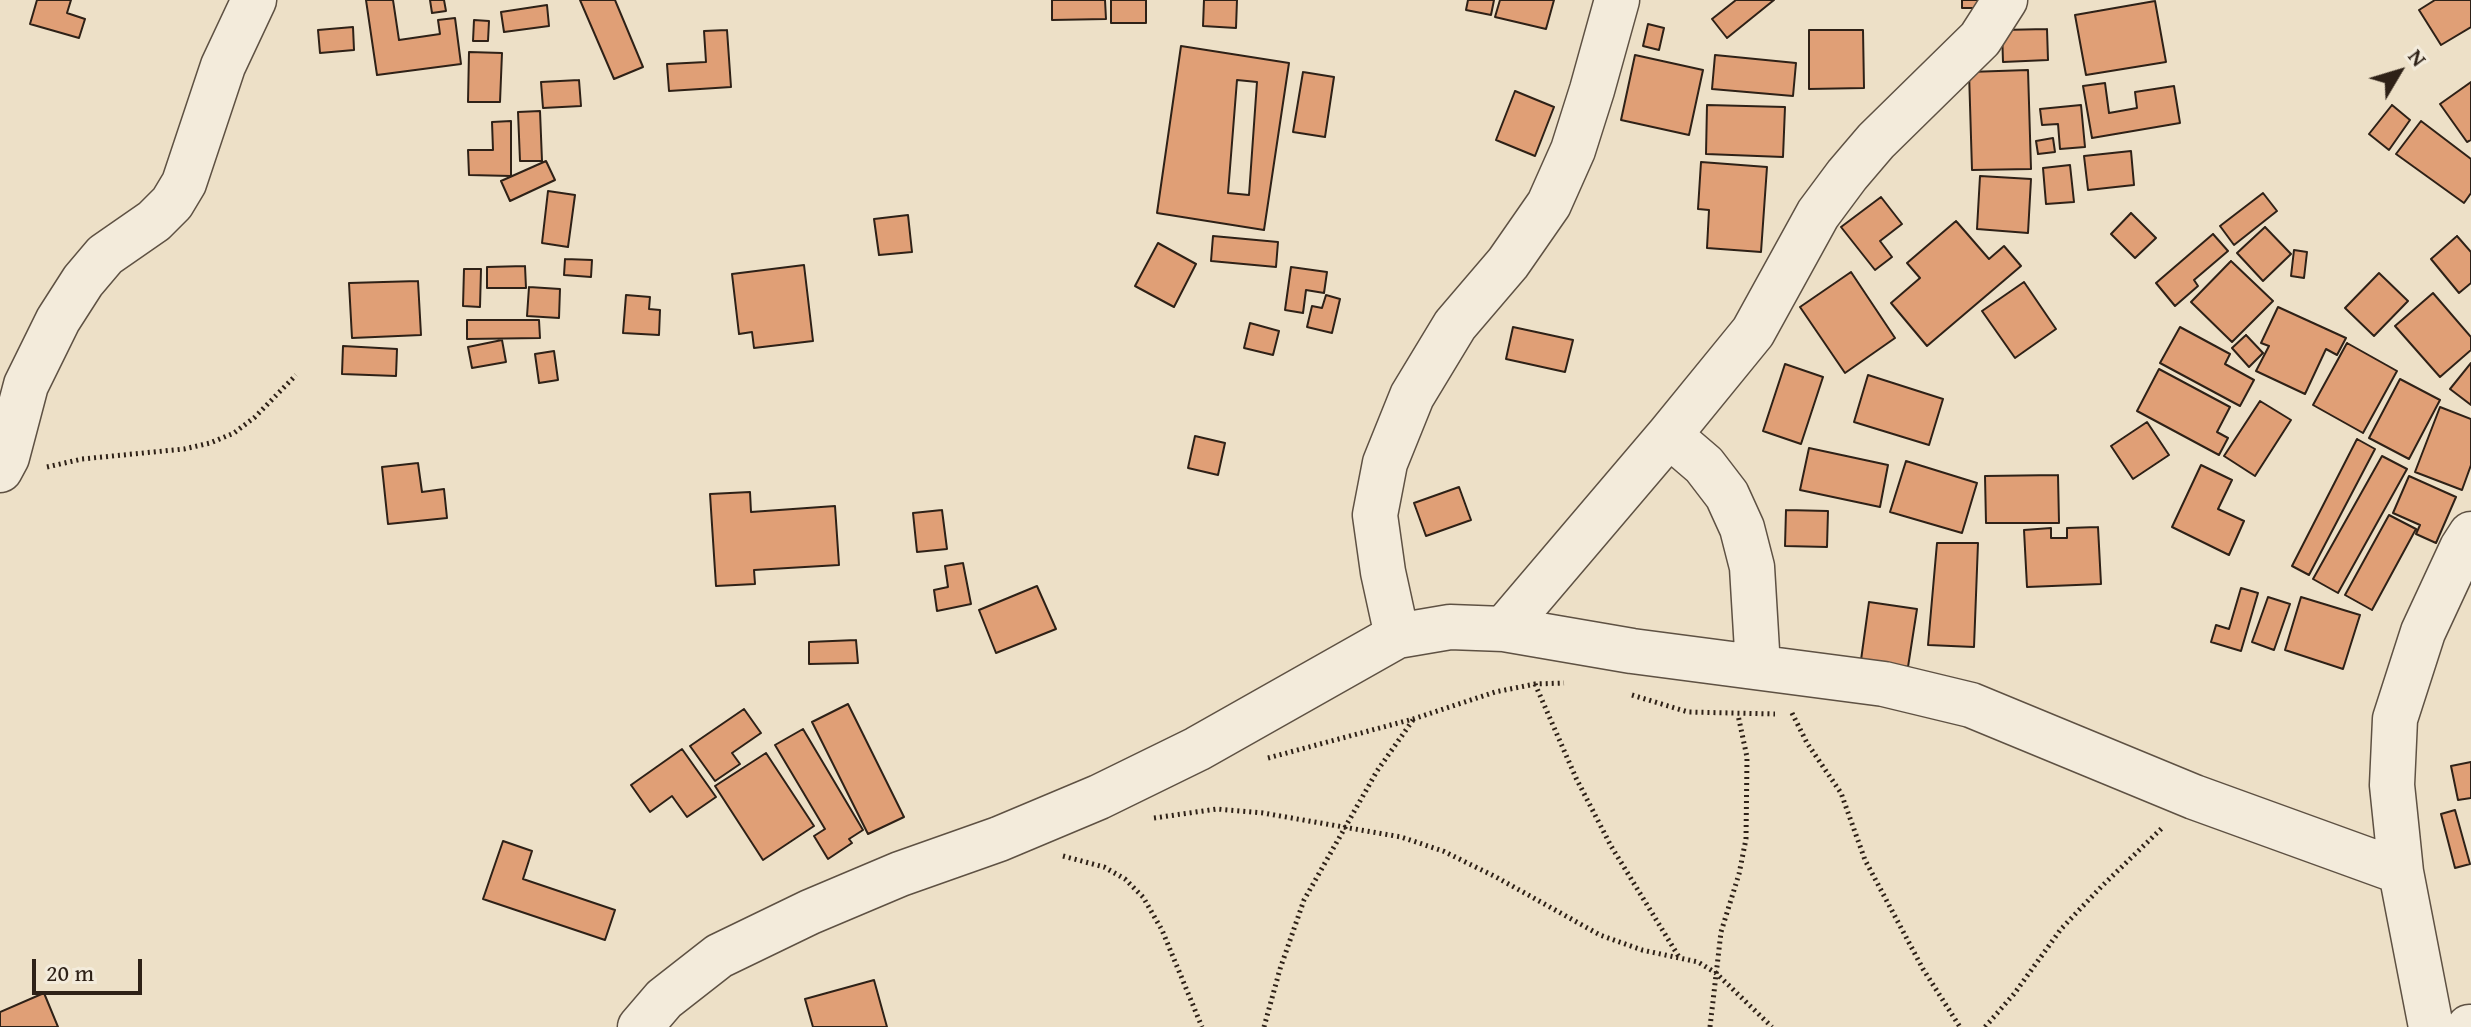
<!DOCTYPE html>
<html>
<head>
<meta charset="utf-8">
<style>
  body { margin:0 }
  #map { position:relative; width:2471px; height:1027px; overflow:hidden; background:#ede0c7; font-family:"Gentium Book Plus",serif }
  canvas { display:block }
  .north { position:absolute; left:2359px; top:32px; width:80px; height:80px; -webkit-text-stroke:6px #f3ebdb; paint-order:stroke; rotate:52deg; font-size:22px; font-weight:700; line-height:32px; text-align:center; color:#2e2117 }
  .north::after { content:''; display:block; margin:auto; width:28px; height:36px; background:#2e2117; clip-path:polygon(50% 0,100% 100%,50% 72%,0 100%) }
  .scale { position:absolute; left:32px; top:959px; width:110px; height:36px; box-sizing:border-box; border:4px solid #2e2117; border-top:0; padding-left:10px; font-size:24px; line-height:28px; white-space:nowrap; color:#2e2117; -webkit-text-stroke:6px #f3ebdb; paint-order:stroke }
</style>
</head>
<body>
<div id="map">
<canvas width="2471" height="1027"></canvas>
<div class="north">N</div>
<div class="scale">20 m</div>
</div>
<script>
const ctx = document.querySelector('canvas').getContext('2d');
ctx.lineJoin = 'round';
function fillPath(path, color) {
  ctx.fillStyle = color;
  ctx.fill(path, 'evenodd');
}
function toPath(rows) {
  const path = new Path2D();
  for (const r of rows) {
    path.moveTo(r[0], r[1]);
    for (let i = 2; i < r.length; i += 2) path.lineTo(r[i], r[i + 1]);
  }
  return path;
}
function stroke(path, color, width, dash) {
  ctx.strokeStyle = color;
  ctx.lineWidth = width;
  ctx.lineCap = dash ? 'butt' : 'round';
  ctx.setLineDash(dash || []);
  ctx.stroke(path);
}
const building = toPath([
  [37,0,71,0,67,13,85,19,79,38,30,24,37,0],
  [366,0,393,0,399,40,440,34,438,20,455,18,461,64,377,75,366,0],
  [430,0,444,0,446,11,432,13,430,0],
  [580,0,615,0,643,67,614,79,580,0],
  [1052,0,1105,0,1106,19,1052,20,1052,0],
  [1111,0,1146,0,1146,23,1111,23,1111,0],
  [1204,0,1237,0,1236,28,1203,26,1204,0],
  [1468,0,1494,0,1491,15,1466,10,1468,0],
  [1500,0,1554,0,1546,29,1495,17,1500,0],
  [1736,0,1774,0,1727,38,1712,19,1736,0],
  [1962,0,1984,0,1984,8,1962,8,1962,0],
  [2435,0,2471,0,2471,27,2441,45,2419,10,2435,0],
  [2155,1,2166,62,2086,75,2075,15,2155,1],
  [547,5,549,26,504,32,501,12,547,5],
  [474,20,489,21,488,41,473,41,474,20],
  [1648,24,1664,28,1659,50,1643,46,1648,24],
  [353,27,354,50,320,53,318,30,353,27],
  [2047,29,2048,60,2003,62,2002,30,2047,29],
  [727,30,731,87,669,91,667,64,706,62,704,31,727,30],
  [1809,30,1863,30,1864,88,1809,89,1809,30],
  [1181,46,1289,63,1264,230,1157,213,1181,46],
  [1237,80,1257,82,1249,195,1228,193,1237,80],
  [469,52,502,53,500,102,468,102,469,52],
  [1635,55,1703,70,1689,135,1621,120,1635,55],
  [1715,55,1796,63,1793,96,1712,89,1715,55],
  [2028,70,2031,169,1972,170,1969,72,2028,70],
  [1303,72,1334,77,1325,137,1293,132,1303,72],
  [579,80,581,106,543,108,541,82,579,80],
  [2471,82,2471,140,2467,142,2440,104,2471,82],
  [2105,83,2109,113,2137,108,2135,92,2174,86,2180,123,2092,138,2083,86,2105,83],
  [1515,91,1554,107,1535,156,1496,140,1515,91],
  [1707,105,1785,107,1783,157,1706,154,1707,105],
  [2081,105,2085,147,2060,149,2058,124,2042,125,2040,109,2081,105],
  [2392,105,2410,120,2389,150,2369,134,2392,105],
  [540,111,542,161,520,161,518,112,540,111],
  [511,121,511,176,469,175,468,150,493,150,492,122,511,121],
  [2421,121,2471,159,2471,193,2464,203,2396,154,2421,121],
  [2053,138,2055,152,2038,154,2036,141,2053,138],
  [2131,151,2134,185,2088,190,2084,156,2131,151],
  [546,161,555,180,510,201,501,181,546,161],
  [1701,162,1767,167,1761,252,1707,248,1709,210,1698,209,1701,162],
  [2070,165,2074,202,2046,204,2043,168,2070,165],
  [1980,176,2031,179,2028,233,1977,229,1980,176],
  [548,191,575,195,568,247,542,243,548,191],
  [2263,193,2277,211,2234,245,2220,226,2263,193],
  [1881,197,1902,224,1880,241,1892,257,1875,270,1841,227,1881,197],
  [2131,213,2156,238,2135,258,2111,234,2131,213],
  [908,215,912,252,879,255,874,219,908,215],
  [1956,221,1989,259,2004,246,2021,266,1927,346,1891,303,1920,278,1907,263,1956,221],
  [2265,227,2291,254,2263,281,2237,253,2265,227],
  [2213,234,2228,251,2194,280,2198,286,2175,306,2156,283,2213,234],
  [1213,236,1278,242,1276,267,1211,261,1213,236],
  [2457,236,2471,252,2471,283,2459,293,2431,259,2457,236],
  [1158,243,1196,264,1174,307,1135,286,1158,243],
  [2294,250,2307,252,2304,278,2291,276,2294,250],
  [565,259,592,260,591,277,564,275,565,259],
  [2231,261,2273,301,2232,342,2191,302,2231,261],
  [804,265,813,341,754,348,752,332,739,334,732,274,804,265],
  [525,266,526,288,487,288,487,267,525,266],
  [1291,267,1327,272,1324,293,1306,290,1303,313,1285,310,1291,267],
  [464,269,481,269,480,307,463,306,464,269],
  [1851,272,1895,338,1845,373,1800,307,1851,272],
  [2379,273,2408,301,2374,336,2345,308,2379,273],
  [418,281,421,335,352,338,349,283,418,281],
  [2024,282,2056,329,2015,358,1982,311,2024,282],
  [529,287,560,289,559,318,527,316,529,287],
  [2433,293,2471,337,2471,350,2440,377,2395,326,2433,293],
  [626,295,650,297,649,309,660,310,659,335,623,333,626,295],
  [1326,295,1340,299,1332,333,1307,327,1312,306,1322,308,1326,295],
  [2278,307,2346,338,2337,355,2326,349,2305,394,2256,371,2269,346,2261,343,2278,307],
  [467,320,539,320,540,338,467,339,467,320],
  [1250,323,1279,331,1273,355,1244,348,1250,323],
  [1513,327,1573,340,1565,372,1506,359,1513,327],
  [2180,327,2230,354,2225,364,2254,380,2240,406,2160,363,2180,327],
  [2246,335,2263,353,2249,367,2232,348,2246,335],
  [502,340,506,362,472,368,468,347,502,340],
  [2347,343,2397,371,2363,433,2313,405,2347,343],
  [343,346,397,349,396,376,342,374,343,346],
  [554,351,558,380,539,383,535,354,554,351],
  [2471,363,2471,405,2450,389,2471,363],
  [1785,364,1823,377,1801,444,1763,431,1785,364],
  [2159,369,2230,407,2217,432,2228,438,2219,455,2137,411,2159,369],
  [1868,375,1943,399,1929,445,1854,422,1868,375],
  [2400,379,2440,400,2409,459,2369,438,2400,379],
  [2260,401,2291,420,2255,476,2224,456,2260,401],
  [2440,407,2471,419,2471,465,2462,490,2415,472,2440,407],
  [2147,422,2169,455,2133,479,2111,446,2147,422],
  [1195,436,1225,443,1218,475,1188,468,1195,436],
  [2357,439,2375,449,2309,575,2292,566,2357,439],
  [1809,448,1888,465,1880,507,1800,490,1809,448],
  [2382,456,2407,469,2338,593,2313,579,2382,456],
  [1906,461,1977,483,1962,533,1890,512,1906,461],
  [418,463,422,492,444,489,447,518,388,524,382,467,418,463],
  [2201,465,2232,480,2218,509,2244,521,2229,555,2172,527,2201,465],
  [2058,475,2059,523,1986,523,1985,476,2058,475],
  [2409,476,2456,497,2436,543,2416,534,2420,525,2393,513,2409,476],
  [1459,487,1471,520,1426,536,1414,503,1459,487],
  [750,492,751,512,835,506,839,565,754,570,755,584,716,586,710,494,750,492],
  [942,510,947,549,917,552,913,513,942,510],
  [1786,510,1828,511,1827,547,1785,546,1786,510],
  [2389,515,2416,529,2372,610,2345,595,2389,515],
  [2098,527,2101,584,2027,587,2024,530,2051,528,2051,538,2067,538,2067,528,2098,527],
  [1937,543,1978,543,1974,647,1928,645,1937,543],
  [963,563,971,604,937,611,934,590,948,587,945,566,963,563],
  [1037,586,1056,629,996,653,979,610,1037,586],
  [2241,588,2258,593,2241,651,2211,642,2216,625,2229,629,2241,588],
  [2268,597,2290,604,2274,650,2252,642,2268,597],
  [2301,597,2360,615,2343,669,2285,650,2301,597],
  [1869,602,1917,609,1908,667,1861,660,1869,602],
  [856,640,858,663,809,664,809,642,856,640],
  [848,704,904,817,868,834,812,722,848,704],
  [744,709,761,733,732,753,740,764,715,781,690,746,744,709],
  [803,729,863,830,849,839,852,843,828,859,814,836,825,829,775,745,803,729],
  [682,749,716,797,687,817,672,796,650,812,631,785,682,749],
  [766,753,814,826,763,860,715,786,766,753],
  [2471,762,2471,798,2458,800,2451,766,2471,762],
  [2455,810,2470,864,2455,868,2441,814,2455,810],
  [503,841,532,851,523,879,615,910,605,940,483,899,503,841],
  [874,980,887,1027,813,1027,805,999,874,980],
  [44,993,58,1027,0,1027,0,1012,44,993]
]);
const path = toPath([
  [47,467,82,459,184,449,210,443,234,433,255,417,296,375],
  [1535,684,1576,778,1611,846,1679,957],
  [1632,695,1688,712,1775,714],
  [1792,713,1807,743,1841,793,1865,860,1923,969,1960,1027],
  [1268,758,1413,719,1495,692,1535,684,1564,683],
  [1154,818,1217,809,1263,813,1401,837,1443,851,1496,877,1600,935,1642,950,1698,962,1716,973,1772,1027],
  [1063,856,1104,867,1125,879,1143,897,1162,930,1202,1027],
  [1264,1027,1280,969,1304,900,1377,771,1413,720],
  [1710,1027,1721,932,1739,874,1746,839,1747,757,1738,715],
  [1985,1027,2014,994,2061,929,2101,887,2162,828]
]);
const minor = toPath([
  [1669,435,1704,465,1727,495,1742,528,1752,567,1758,667],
  [0,470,7,457,26,385,58,320,83,281,105,255,154,221,172,203,184,183,223,66,254,0],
  [1504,629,1669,435,1753,332,1818,214,1847,175,1876,141,1980,39,2005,0],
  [1397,636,1383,572,1375,515,1385,463,1412,396,1455,325,1508,263,1549,204,1573,150,1592,90,1617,0],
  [640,1027,664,999,719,956,810,912,900,874,999,839,1099,797,1197,749,1397,636,1450,627,1504,629,1632,651,1884,684,1971,705,2194,797,2401,872],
  [2431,1027,2401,872,2392,785,2395,719,2423,632,2462,548,2471,534],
  [2469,1027,2471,1027]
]);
fillPath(building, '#e09f76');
stroke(building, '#2e2117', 2);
stroke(minor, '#5e5143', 47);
stroke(path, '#2e2117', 5, [2, 4]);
stroke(minor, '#f3ebdb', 44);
</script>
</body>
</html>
